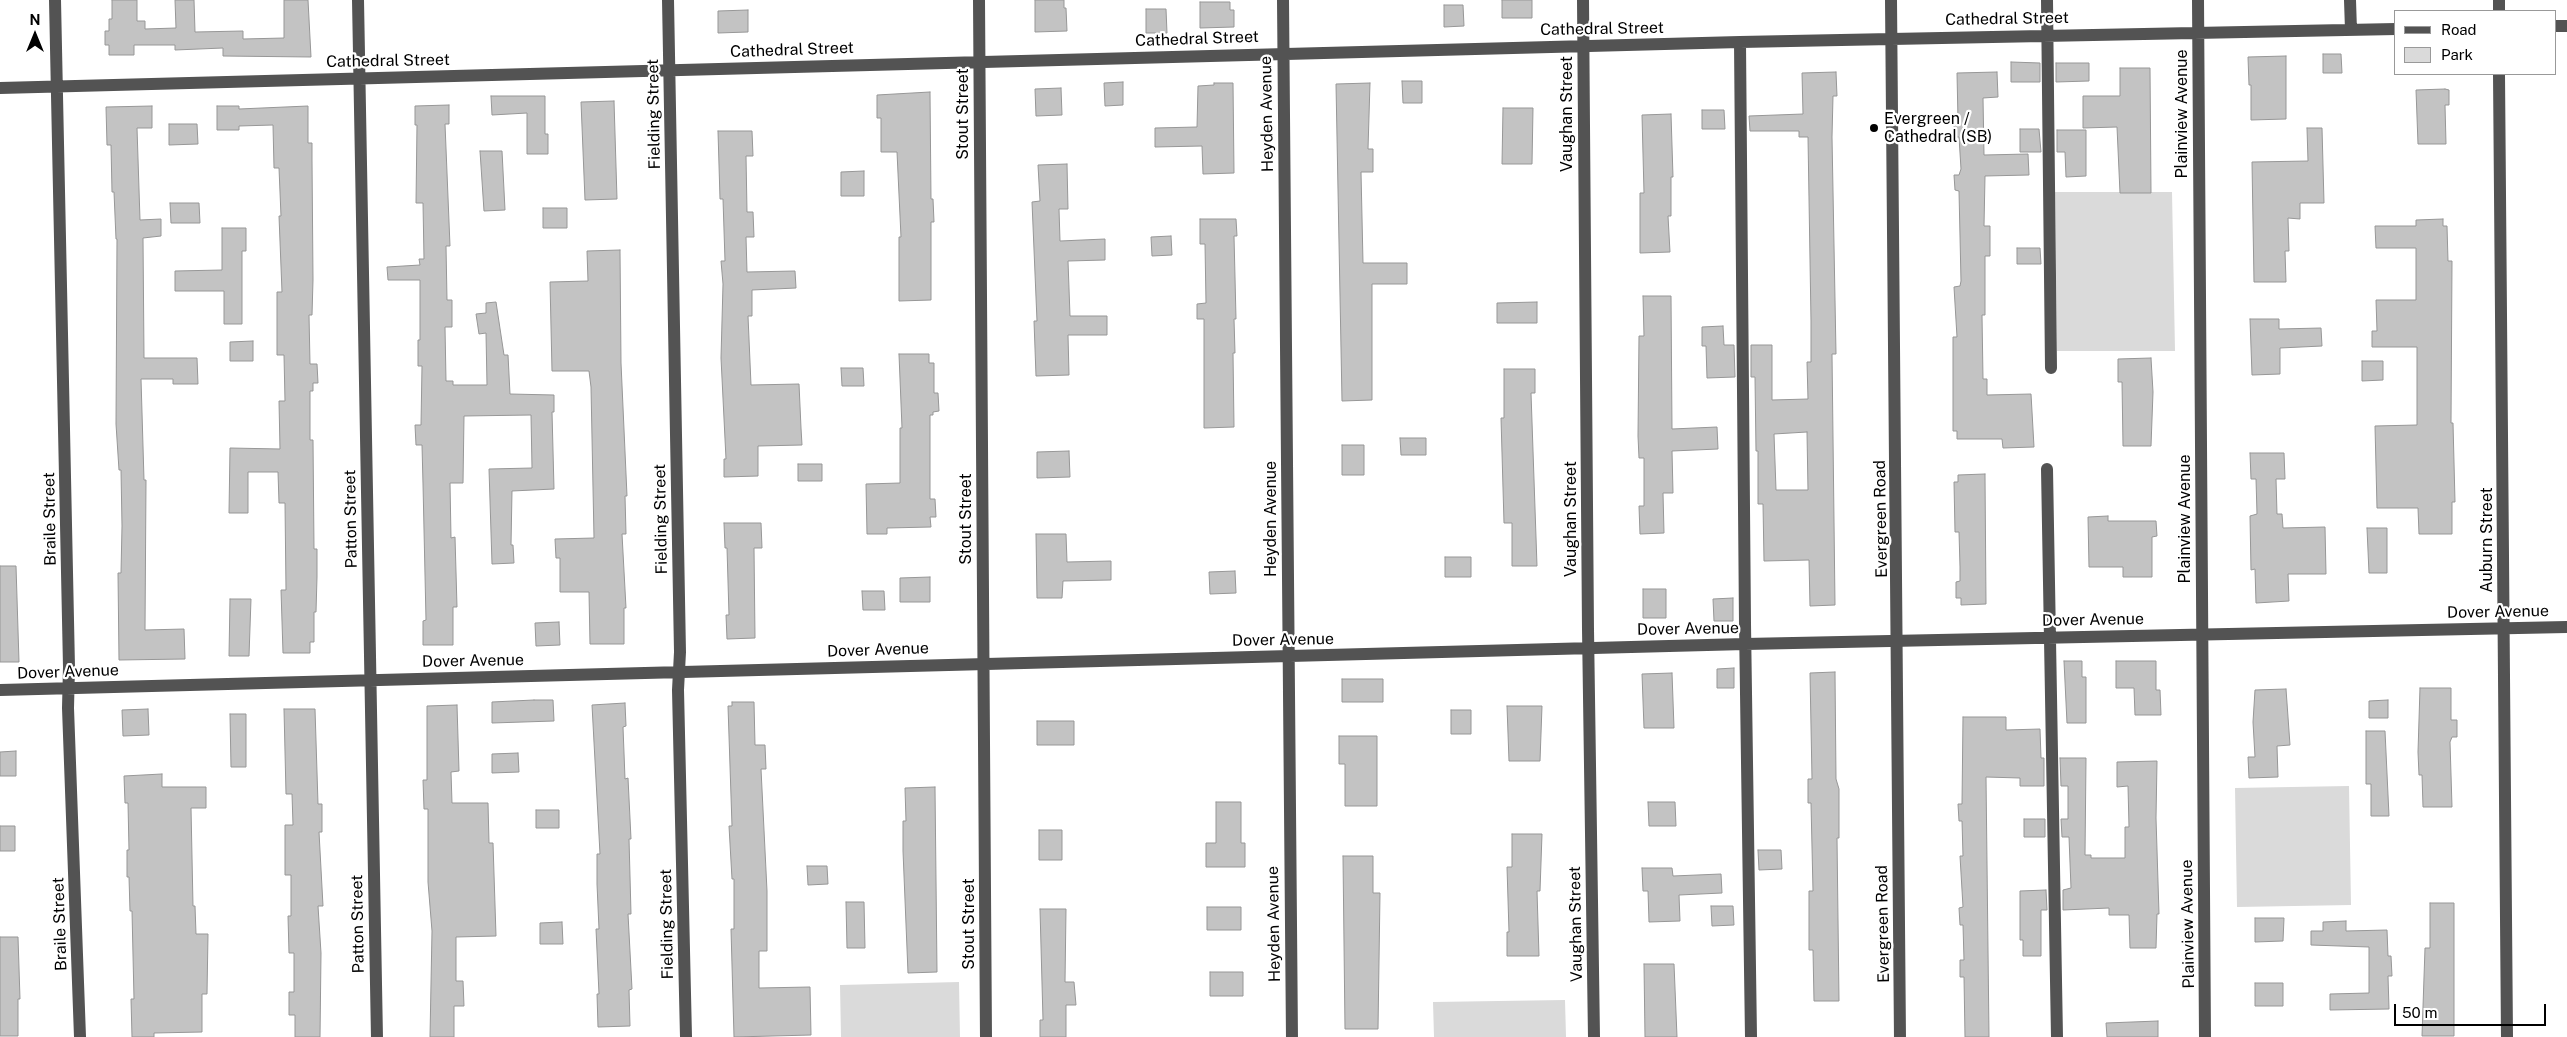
<!DOCTYPE html>
<html>
<head>
<meta charset="utf-8">
<style>
  body { margin:0 }
  #map { position:relative; width:2567px; height:1037px; overflow:hidden; background:#fff; font-family:"Public Sans",sans-serif }
  canvas { display:block }
  .legend { position:absolute; left:2394px; top:10px; width:162px; height:65px; box-sizing:border-box; background:#fff; border:1px solid #999; margin:0; padding:6px 9px; list-style:none; font-size:15px; color:#000 }
  .legend li { display:flex; align-items:center; gap:10px; height:25px }
  .legend b { width:25px; border:1px solid #999 }
  .north { position:absolute; left:10px; top:10px; width:50px; height:50px; -webkit-text-stroke:4px #fff; paint-order:stroke; rotate:0deg; font-size:14px; font-weight:700; line-height:20px; text-align:center; color:#000 }
  .north::after { content:''; display:block; margin:auto; width:18px; height:22px; background:#000; clip-path:polygon(50% 0,100% 100%,50% 72%,0 100%) }
  .scale { position:absolute; left:2394px; top:1004px; width:152px; height:22px; box-sizing:border-box; border:2px solid #000; border-top:0; padding-left:6px; font-size:15px; line-height:18px; white-space:nowrap; color:#000; -webkit-text-stroke:4px #fff; paint-order:stroke }
</style>
</head>
<body>
<div id="map">
<canvas width="2567" height="1037"></canvas>
<ul class="legend">
<li><b style="height:6px;background:#535353"></b>Road</li>
<li><b style="height:14px;background:#dadada"></b>Park</li>
</ul>
<div class="north">N</div>
<div class="scale">50 m</div>
</div>
<script>
const ctx = document.querySelector('canvas').getContext('2d');
ctx.lineJoin = 'round';
function fillPath(path, color) {
  ctx.fillStyle = color;
  ctx.fill(path, 'evenodd');
}
function toPath(rows) {
  const path = new Path2D();
  for (const r of rows) {
    path.moveTo(r[0], r[1]);
    for (let i = 2; i < r.length; i += 2) path.lineTo(r[i], r[i + 1]);
  }
  return path;
}
function stroke(path, color, width, dash) {
  ctx.strokeStyle = color;
  ctx.lineWidth = width;
  ctx.lineCap = dash ? 'butt' : 'round';
  ctx.setLineDash(dash || []);
  ctx.stroke(path);
}
function write(font, color, halo, rows, align = 'center') {
  ctx.font = font + ' "Public Sans",sans-serif';
  ctx.lineWidth = 4.5;
  ctx.setLineDash([]);
  ctx.textBaseline = 'middle';
  ctx.strokeStyle = halo;
  ctx.fillStyle = color;
  for (const [text, x, y, turn = 0] of rows) {
    ctx.save();
    ctx.translate(x, y);
    ctx.rotate((+turn || 0) * Math.PI / 180);
    ctx.textAlign = isNaN(turn) ? turn : align;
    if (halo) ctx.strokeText(text, 0, 0);
    ctx.fillText(text, 0, 0);
    ctx.restore();
  }
}
const green = toPath([
  [2055,192,2172,192,2175,351,2057,351],
  [2349,786,2351,905,2237,907,2235,788],
  [959,982,960,1037,841,1037,840,985],
  [1565,1000,1566,1037,1434,1037,1433,1002]
]);
const building = toPath([
  [112,0,137,0,137,21,145,21,145,29,176,28,175,0,194,0,195,32,243,31,243,39,284,38,284,0,308,0,311,57,223,56,223,48,175,50,175,45,134,45,134,55,109,55,109,45,105,45,105,31,109,31,109,19,112,19,112,0],
  [1035,0,1064,0,1064,8,1066,8,1067,31,1035,32,1035,0],
  [1502,0,1532,0,1532,18,1502,18,1502,0],
  [1200,2,1230,2,1230,10,1234,10,1234,27,1200,28,1200,2],
  [1444,5,1463,5,1464,26,1444,27,1444,5],
  [1146,9,1166,9,1167,33,1146,33,1146,9],
  [748,10,748,32,718,33,718,11,748,10],
  [2323,54,2341,54,2342,73,2323,73,2323,54],
  [2286,56,2286,119,2251,120,2251,85,2249,85,2248,57,2286,56],
  [2011,62,2040,63,2040,82,2011,82,2011,62],
  [2056,63,2089,63,2089,81,2056,82,2056,63],
  [2120,68,2150,68,2151,193,2120,193,2117,127,2083,128,2083,96,2120,96,2120,68],
  [1836,72,1837,96,1833,96,1832,137,1836,354,1832,354,1835,605,1810,606,1809,560,1764,561,1763,504,1758,504,1758,451,1756,451,1755,377,1751,377,1751,345,1772,345,1772,400,1808,399,1807,362,1811,362,1811,321,1808,137,1799,137,1799,131,1750,131,1749,116,1803,114,1802,73,1836,72],
  [1807,432,1808,490,1776,490,1774,434,1807,432],
  [1997,72,1998,97,1983,98,1984,155,2028,154,2029,175,1985,176,1984,226,1990,226,1990,256,1985,256,1985,315,1982,315,1983,379,1987,379,1987,395,2031,394,2034,447,2003,448,2002,439,1957,439,1957,431,1953,431,1953,337,1957,337,1954,287,1960,286,1961,281,1959,191,1955,190,1954,175,1959,175,1961,169,1959,137,1954,137,1954,120,1958,120,1957,73,1997,72],
  [1402,81,1422,81,1422,103,1403,103,1402,81],
  [1123,82,1123,105,1105,106,1104,83,1123,82],
  [1214,83,1233,83,1234,173,1203,174,1202,146,1155,147,1155,128,1197,127,1198,86,1214,85,1214,83],
  [1370,83,1368,149,1373,149,1373,172,1361,172,1363,263,1407,263,1407,284,1372,284,1372,400,1342,401,1336,84,1370,83],
  [1061,88,1062,115,1036,116,1035,89,1061,88],
  [2445,89,2449,90,2449,105,2445,105,2446,144,2418,144,2416,90,2445,89],
  [930,92,931,199,933,199,934,222,931,222,931,300,899,301,899,237,901,237,897,152,881,152,881,118,877,118,877,95,930,92],
  [491,96,545,96,545,134,548,134,548,154,527,154,527,113,492,115,491,96],
  [614,101,617,199,585,200,581,102,614,101],
  [449,105,449,124,445,124,450,246,446,246,447,300,452,300,452,327,445,327,446,381,453,381,453,385,487,385,486,333,479,334,476,314,486,313,486,303,496,302,504,355,508,355,510,394,554,395,554,412,552,412,554,489,512,491,511,545,513,545,514,563,492,564,489,469,532,468,531,415,464,416,463,483,450,483,451,538,455,537,457,607,453,607,453,645,423,645,423,621,426,620,423,484,422,445,416,445,415,425,421,425,422,366,418,366,418,340,420,340,420,280,388,280,387,267,420,265,419,259,424,259,423,203,416,203,417,125,415,125,415,106,449,105],
  [152,106,152,128,137,128,140,220,161,219,161,236,143,238,144,358,197,358,198,384,173,384,173,379,141,379,144,480,146,480,145,630,184,629,185,659,119,660,118,573,121,573,122,526,121,470,119,470,116,424,117,239,116,239,114,192,112,192,111,145,107,145,106,107,152,106],
  [217,106,239,106,239,109,308,106,308,143,312,143,312,160,313,280,312,315,309,315,310,364,317,364,318,383,313,383,313,391,310,391,310,440,313,440,314,549,317,549,317,577,316,612,314,612,314,642,310,642,310,653,283,653,281,590,286,590,285,503,279,503,278,472,248,472,248,513,229,513,230,448,280,449,279,401,285,401,284,355,277,355,277,292,282,292,279,216,281,216,279,168,274,168,273,125,239,126,239,130,217,130,217,106],
  [1503,108,1533,108,1532,164,1502,164,1503,108],
  [1702,110,1724,110,1725,129,1702,129,1702,110],
  [1671,114,1673,177,1671,177,1671,216,1668,216,1670,252,1640,253,1640,193,1644,193,1642,115,1671,114],
  [169,124,197,124,198,144,169,145,169,124],
  [2307,128,2322,128,2324,203,2300,203,2300,219,2288,218,2289,251,2285,251,2286,282,2254,282,2252,162,2308,161,2307,128],
  [2020,129,2039,129,2041,152,2020,152,2020,129],
  [2057,130,2086,130,2086,176,2066,177,2065,152,2057,152,2057,130],
  [718,131,752,131,753,156,746,156,747,212,753,212,754,237,746,237,747,272,795,271,796,288,752,290,752,316,748,316,751,385,799,384,801,428,802,445,758,446,758,476,724,477,724,459,726,459,721,358,723,284,721,261,725,261,723,199,720,199,718,131],
  [480,151,502,151,505,210,484,211,480,151],
  [1067,164,1068,209,1059,209,1060,241,1105,239,1105,260,1068,261,1070,316,1107,316,1107,335,1068,335,1069,375,1036,376,1034,321,1037,321,1032,202,1040,201,1038,165,1067,164],
  [864,171,864,196,841,196,841,172,864,171],
  [170,203,199,203,200,223,171,223,170,203],
  [543,208,567,208,567,228,543,228,543,208],
  [1200,219,1236,219,1237,236,1234,236,1236,319,1234,319,1235,353,1233,353,1234,427,1204,428,1204,319,1197,319,1197,304,1206,303,1205,244,1200,244,1200,219],
  [2443,219,2443,226,2447,226,2448,261,2452,261,2451,423,2453,423,2455,502,2452,502,2452,534,2419,534,2418,508,2377,508,2375,426,2417,425,2417,347,2372,347,2372,331,2377,331,2376,300,2416,300,2416,248,2376,248,2375,226,2416,226,2416,220,2443,219],
  [222,228,246,228,246,251,242,251,242,324,224,324,224,291,175,291,175,271,222,270,222,228],
  [1171,236,1172,255,1152,256,1151,237,1171,236],
  [2017,248,2040,248,2041,264,2017,264,2017,248],
  [620,250,621,363,627,496,625,496,626,534,622,534,626,608,624,608,624,644,590,644,589,592,560,592,560,558,556,558,555,539,594,538,591,387,589,371,552,371,550,282,588,281,587,251,620,250],
  [1643,296,1671,296,1672,429,1717,427,1718,449,1672,451,1673,493,1663,493,1664,533,1640,534,1639,506,1644,506,1644,458,1639,458,1638,436,1639,336,1644,336,1643,296],
  [1537,302,1537,323,1497,323,1497,303,1537,302],
  [2250,319,2279,319,2279,329,2321,328,2322,346,2280,348,2280,374,2252,375,2250,319],
  [1723,326,1724,345,1734,345,1735,377,1707,378,1706,346,1702,346,1702,327,1723,326],
  [253,341,253,361,230,361,230,342,253,341],
  [899,354,929,354,929,363,934,363,934,393,938,393,939,411,933,412,933,415,930,415,930,499,935,499,936,517,930,517,931,527,887,528,887,534,867,534,866,484,900,483,900,428,902,428,899,354],
  [2151,358,2153,392,2151,446,2123,446,2122,382,2118,382,2118,359,2151,358],
  [2362,361,2383,361,2383,380,2362,381,2362,361],
  [841,368,863,368,864,386,842,386,841,368],
  [1504,369,1535,369,1535,393,1531,393,1537,566,1512,566,1512,523,1504,523,1501,418,1504,418,1504,369],
  [1400,438,1426,438,1426,455,1401,455,1400,438],
  [1342,445,1364,445,1364,475,1342,475,1342,445],
  [1069,451,1070,477,1037,478,1037,452,1069,451],
  [2250,453,2284,453,2285,479,2276,479,2277,514,2282,514,2283,528,2325,527,2326,574,2288,574,2289,601,2256,603,2255,569,2251,570,2250,516,2257,514,2256,479,2251,479,2250,453],
  [798,464,822,464,822,481,798,481,798,464],
  [1985,474,1986,604,1961,605,1961,598,1956,598,1956,582,1960,581,1960,567,1959,532,1955,532,1954,482,1958,482,1958,475,1985,474],
  [2108,516,2108,521,2156,521,2157,536,2152,537,2152,577,2123,577,2123,567,2089,567,2088,517,2108,516],
  [724,523,761,523,762,548,754,548,755,638,727,639,726,615,729,615,727,548,725,548,724,523],
  [2367,528,2387,528,2387,573,2369,573,2367,528],
  [1036,534,1066,534,1067,562,1111,561,1111,580,1063,581,1062,598,1037,598,1036,534],
  [1445,557,1471,557,1471,577,1445,577,1445,557],
  [0,566,16,566,19,662,0,662,0,566],
  [1235,571,1236,593,1210,594,1209,572,1235,571],
  [930,577,930,602,900,602,900,578,930,577],
  [1643,589,1666,589,1666,618,1643,618,1643,589],
  [862,591,884,591,885,610,863,610,862,591],
  [1733,598,1733,621,1714,621,1713,599,1733,598],
  [230,599,251,599,249,656,229,656,230,599],
  [559,622,560,645,536,646,535,623,559,622],
  [2064,661,2082,661,2082,677,2086,677,2086,723,2067,723,2064,661],
  [2116,661,2156,661,2156,690,2160,690,2161,715,2135,715,2134,688,2116,688,2116,661],
  [1734,668,1734,688,1717,688,1717,669,1734,668],
  [1835,672,1836,779,1839,789,1839,838,1837,838,1839,1001,1814,1001,1813,950,1809,950,1809,891,1813,891,1811,803,1808,803,1808,779,1812,779,1810,673,1835,672],
  [1672,673,1674,728,1644,728,1642,674,1672,673],
  [1342,679,1383,679,1383,702,1342,702,1342,679],
  [2420,688,2451,688,2451,720,2457,720,2457,737,2452,737,2450,742,2452,807,2423,807,2422,775,2419,775,2418,752,2420,688],
  [2286,689,2290,745,2277,746,2278,777,2249,778,2248,757,2255,757,2253,722,2255,690,2286,689],
  [534,700,553,700,554,721,492,723,492,702,534,700],
  [2388,700,2388,718,2369,718,2369,701,2388,700],
  [732,702,754,702,755,745,765,745,766,769,761,769,767,891,767,951,759,951,759,988,810,987,811,1035,734,1037,731,929,734,929,734,879,732,879,729,826,732,826,728,706,732,706,732,702],
  [625,703,626,726,623,727,625,779,628,778,631,839,629,839,631,914,628,914,632,989,629,990,630,1026,598,1027,597,994,599,994,596,929,599,929,597,884,597,854,600,854,592,705,625,703],
  [457,705,459,771,451,772,452,803,488,803,489,843,493,843,496,936,456,937,456,981,463,981,464,1006,454,1006,454,1037,430,1037,432,931,428,882,428,809,424,809,423,780,427,780,427,706,457,705],
  [1507,706,1542,706,1540,761,1509,761,1507,706],
  [148,709,149,735,123,736,122,710,148,709],
  [284,709,315,709,318,804,322,804,322,832,319,832,323,906,318,906,321,953,320,1037,295,1037,295,1015,289,1015,289,992,294,992,294,953,289,953,288,916,291,916,291,875,285,875,285,825,293,825,292,794,286,794,284,709],
  [1451,710,1471,710,1471,734,1451,734,1451,710],
  [230,714,246,714,246,767,231,767,230,714],
  [1963,717,2006,717,2006,730,2040,729,2041,758,2044,758,2044,786,2020,786,2020,778,1986,777,1989,1037,1965,1037,1964,977,1960,977,1960,960,1964,960,1963,925,1960,925,1959,908,1963,907,1960,856,1963,856,1962,821,1959,821,1958,804,1962,804,1963,717],
  [1037,721,1074,721,1074,745,1037,745,1037,721],
  [2366,731,2385,731,2389,816,2371,816,2371,784,2366,784,2366,731],
  [1339,736,1377,736,1377,806,1345,806,1345,764,1339,764,1339,736],
  [16,751,16,776,0,776,0,752,16,751],
  [518,753,519,772,492,773,492,754,518,753],
  [2060,758,2086,758,2085,855,2091,855,2091,858,2125,858,2125,827,2129,827,2128,786,2117,787,2117,762,2157,761,2156,818,2159,914,2157,914,2156,948,2130,948,2129,915,2109,915,2109,908,2063,910,2063,890,2071,888,2069,837,2062,837,2061,819,2068,819,2068,786,2061,786,2060,758],
  [162,774,162,787,206,787,206,808,191,808,193,906,195,906,196,934,208,934,207,994,202,994,202,1032,154,1033,154,1037,132,1037,131,999,134,999,132,911,130,911,129,877,127,877,127,850,129,850,128,803,125,803,124,776,162,774],
  [935,787,937,972,908,973,903,851,903,821,906,821,905,788,935,787],
  [1216,802,1241,802,1241,843,1245,843,1245,867,1206,867,1206,843,1216,843,1216,802],
  [1648,802,1675,802,1676,826,1649,826,1648,802],
  [536,810,559,810,559,828,536,828,536,810],
  [2024,819,2045,819,2045,837,2024,837,2024,819],
  [0,826,15,826,15,851,0,851,0,826],
  [1039,830,1062,830,1062,860,1039,860,1039,830],
  [1512,834,1542,834,1540,891,1537,891,1539,956,1507,956,1507,932,1509,932,1507,867,1512,867,1512,834],
  [1758,850,1781,850,1782,869,1759,870,1758,850],
  [1343,856,1373,856,1373,893,1380,893,1378,1029,1345,1029,1343,856],
  [807,866,827,866,828,884,808,885,807,866],
  [1642,868,1672,868,1673,876,1721,874,1722,893,1679,895,1680,921,1649,922,1648,891,1643,891,1642,868],
  [2046,890,2047,910,2041,910,2041,956,2023,956,2023,940,2020,940,2020,891,2046,890],
  [846,902,864,902,865,948,847,948,846,902],
  [2430,903,2454,903,2454,1036,2422,1036,2425,948,2430,948,2430,903],
  [1711,906,1733,906,1734,925,1712,926,1711,906],
  [1207,907,1241,907,1241,930,1207,930,1207,907],
  [1040,909,1066,909,1065,982,1074,982,1076,1005,1066,1005,1066,1037,1040,1037,1040,1020,1043,1020,1040,909],
  [2255,918,2284,918,2283,941,2255,942,2255,918],
  [2346,921,2346,931,2387,930,2388,956,2391,956,2392,976,2388,976,2389,1009,2330,1010,2330,994,2369,993,2369,947,2311,945,2311,931,2323,931,2323,922,2346,921],
  [562,922,563,944,540,944,540,923,562,922],
  [0,937,18,937,20,999,18,999,18,1036,0,1036,0,937],
  [1644,964,1674,964,1677,1037,1645,1037,1644,964],
  [1210,972,1243,972,1243,996,1210,996,1210,972],
  [2255,983,2283,983,2283,1006,2255,1006,2255,983],
  [2158,1021,2158,1037,2107,1037,2106,1023,2158,1021]
]);
const minor = toPath([
  [55,0,69,667,68,708,80,1037],
  [358,0,377,1037],
  [668,0,680,652,678,690,686,1037],
  [979,0,986,1037],
  [1283,0,1292,1037],
  [1583,0,1588,629,1594,1037],
  [1891,0,1900,1037],
  [2047,0,2051,368],
  [2198,0,2205,1037],
  [2350,0,2351,30],
  [2499,0,2499,11],
  [2556,26,2567,26],
  [1740,42,1745,624,1751,1037],
  [2499,74,2507,1037],
  [0,88,1740,42,2396,29],
  [2047,469,2057,1037],
  [0,690,1745,644,2567,627]
]);
const markers = [
  [1874,128,5,"#000"]
];
const streetNames = [
  ["Cathedral Street",2007,19,-1],
  ["Cathedral Street",1602,29,-1],
  ["Cathedral Street",1197,39,-2],
  ["Cathedral Street",792,50,-2],
  ["Cathedral Street",388,61,-1],
  ["Fielding Street",654,114,-91],
  ["Stout Street",963,114,-90],
  ["Heyden Avenue",1267,114,-91],
  ["Vaughan Street",1567,114,-90],
  ["Plainview Avenue",2182,114,-90],
  ["Braile Street",50,519,-91],
  ["Patton Street",351,519,-91],
  ["Fielding Street",661,519,-91],
  ["Stout Street",966,519,-90],
  ["Heyden Avenue",1271,519,-90],
  ["Vaughan Street",1571,519,-90],
  ["Evergreen Road",1881,519,-91],
  ["Plainview Avenue",2185,519,-90],
  ["Auburn Street",2487,540,-90],
  ["Dover Avenue",2498,612,-1],
  ["Dover Avenue",2093,620,-1],
  ["Dover Avenue",1688,629,-1],
  ["Dover Avenue",1283,640,-1],
  ["Dover Avenue",878,650,-2],
  ["Dover Avenue",473,661,-1],
  ["Dover Avenue",68,672,-2],
  ["Braile Street",60,924,-92],
  ["Patton Street",358,924,-91],
  ["Fielding Street",667,924,-91],
  ["Stout Street",969,924,-90],
  ["Heyden Avenue",1274,924,-91],
  ["Vaughan Street",1576,924,-91],
  ["Evergreen Road",1883,924,-91],
  ["Plainview Avenue",2188,924,-91]
];
const poiNames = [
  ["Evergreen /",1884,119],
  ["Cathedral (SB)",1884,137]
];
fillPath(green, '#dadada');
fillPath(building, '#c3c3c3');
stroke(building, '#979797', 1);
stroke(minor, '#535353', 12);
for (const [x, y, r, color] of markers) {
  const dot = new Path2D();
  dot.arc(x, y, r, 0, 2 * Math.PI);
  ctx.fillStyle = color;
  ctx.fill(dot);
  stroke(dot, '#fff', 2);
}
write('16px', '#000', '#fff', streetNames);
write('16px', '#000', '#fff', poiNames, 'left');
</script>
</body>
</html>
